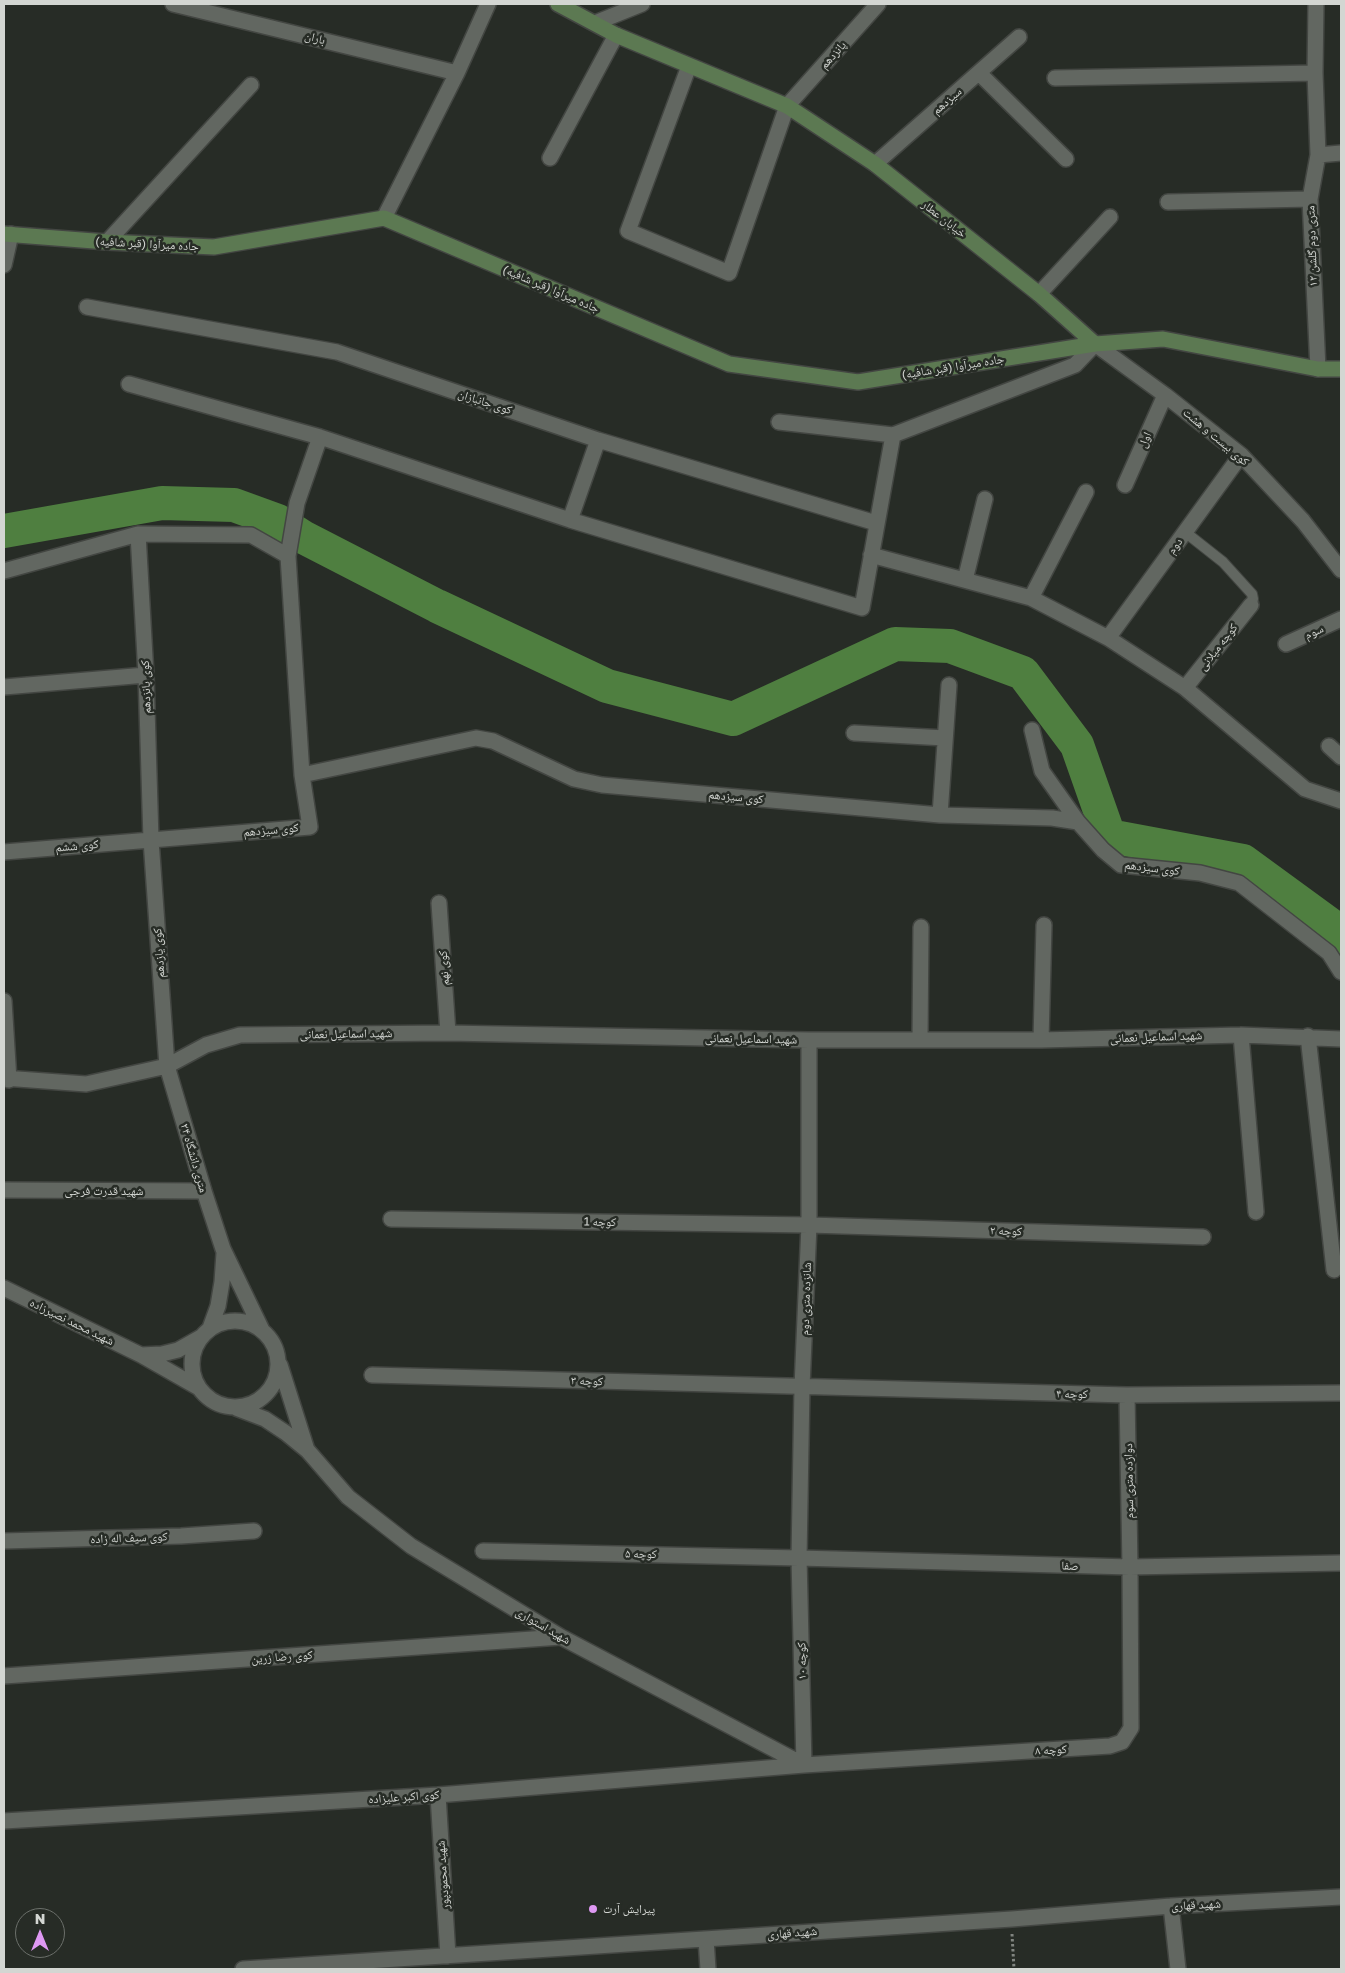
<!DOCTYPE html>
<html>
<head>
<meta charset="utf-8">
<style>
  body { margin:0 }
  #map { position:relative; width:1345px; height:1973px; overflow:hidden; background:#272c26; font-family:"Golos Text",sans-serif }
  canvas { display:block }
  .frame { position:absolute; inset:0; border:5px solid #d3d6d2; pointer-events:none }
  .north { position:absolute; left:15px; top:1908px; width:50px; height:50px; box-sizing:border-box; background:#272c26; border:1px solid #6c706b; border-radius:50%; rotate:0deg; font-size:14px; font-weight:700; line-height:20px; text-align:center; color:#d3d6d2 }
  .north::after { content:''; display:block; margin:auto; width:18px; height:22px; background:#de98f2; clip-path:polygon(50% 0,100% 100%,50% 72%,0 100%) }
</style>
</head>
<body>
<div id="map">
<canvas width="1345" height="1973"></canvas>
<div class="frame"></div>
<div class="north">N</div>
</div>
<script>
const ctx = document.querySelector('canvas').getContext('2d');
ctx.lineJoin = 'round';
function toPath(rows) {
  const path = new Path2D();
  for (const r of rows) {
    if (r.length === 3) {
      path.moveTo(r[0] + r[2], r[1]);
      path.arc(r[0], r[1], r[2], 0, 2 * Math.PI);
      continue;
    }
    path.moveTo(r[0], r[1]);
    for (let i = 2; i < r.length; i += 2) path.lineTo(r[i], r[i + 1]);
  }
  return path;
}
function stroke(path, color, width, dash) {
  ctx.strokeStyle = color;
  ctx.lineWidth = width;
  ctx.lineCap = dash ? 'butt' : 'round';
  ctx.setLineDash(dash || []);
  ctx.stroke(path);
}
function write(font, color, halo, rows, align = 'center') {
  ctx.font = font + ' "Golos Text","Noto Naskh Arabic",sans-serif';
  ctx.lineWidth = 5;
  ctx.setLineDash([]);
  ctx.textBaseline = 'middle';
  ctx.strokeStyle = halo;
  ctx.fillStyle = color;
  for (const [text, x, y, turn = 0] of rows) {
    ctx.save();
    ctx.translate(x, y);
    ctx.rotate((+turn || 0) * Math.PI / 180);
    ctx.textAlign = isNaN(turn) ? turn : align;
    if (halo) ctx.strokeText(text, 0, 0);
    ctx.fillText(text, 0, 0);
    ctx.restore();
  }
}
const river = toPath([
  [4,531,162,503,234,505,278,521,303,537,437,606,607,686,733,719,895,644,950,646,1023,673,1077,745,1109,836,1243,861,1332,926,1341,938]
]);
const path = toPath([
  [1012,1934,1014,1969]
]);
const lane = toPath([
  [1185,532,1223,562,1252,594,1253,599,1251,605]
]);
const street = toPath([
  [173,4,457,73],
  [1316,4,1315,73,1318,155,1310,199,1318,369],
  [595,23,642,4],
  [689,66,628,231,729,273,787,106,878,4],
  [979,73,1066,159],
  [1055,78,1315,73],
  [1318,155,1341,153],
  [550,158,616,35],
  [875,164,1019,37],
  [1168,202,1310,199],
  [384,218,457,73,488,4],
  [107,242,251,85],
  [4,265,11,234],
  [1039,294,1110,217],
  [87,307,337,352,598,440,876,523],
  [129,384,320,437,570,520,862,608,893,435,1075,365,1095,344,1165,395,1241,455,1303,521,1341,570],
  [779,422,893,435],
  [1125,485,1165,395],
  [570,520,598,440],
  [138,534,146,675,151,840,167,1066,204,1191,223,1249,261,1328],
  [871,555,1031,598,1108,638,1185,688,1305,789,1341,801],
  [4,571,138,534,251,535,288,556],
  [965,580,985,499],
  [1031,598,1086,492],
  [1108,638,1241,455],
  [1286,644,1341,619],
  [4,687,146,675],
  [1185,688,1251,605],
  [1032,730,1042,771,1078,822],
  [854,733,945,738],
  [1329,746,1341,757],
  [302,775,288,556,297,503,320,437],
  [940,815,949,685],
  [4,852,310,827,302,775,476,738,493,741,574,779,602,785,940,815,1052,818,1078,822,1103,850,1121,865,1200,873,1239,883,1329,953,1341,972],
  [439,903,448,1033],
  [4,1001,9,1080],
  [1241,1035,1256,1212],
  [1308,1036,1334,1270],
  [920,1040,921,927],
  [1041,1040,1044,925],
  [4,1078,86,1084,167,1066,206,1045,240,1035,448,1033,809,1040,1041,1040,1241,1035,1341,1039],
  [4,1190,204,1191],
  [391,1219,809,1225,1203,1237],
  [4,1288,141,1355,199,1388],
  [235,1364,43],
  [210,1328,218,1306,222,1282,224,1253],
  [141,1355,162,1354,178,1350,201,1337],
  [280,1365,307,1450],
  [372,1375,1127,1395,1341,1393],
  [236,1408,265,1419,286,1433,308,1451,348,1497,411,1546,561,1637,804,1765],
  [4,1541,181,1536,254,1531],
  [483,1551,799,1558,1130,1567,1341,1563],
  [4,1676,561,1637],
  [804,1765,799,1558,802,1387,809,1225,809,1040],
  [438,1795,448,1956],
  [4,1821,438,1795,804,1765,1110,1746,1122,1742,1131,1728,1130,1567,1127,1395],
  [1171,1906,1178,1969],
  [706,1939,708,1969],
  [243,1969,1012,1919,1171,1906,1341,1897]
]);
const secondary = toPath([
  [558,4,616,35,787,106,875,164,1039,294,1095,344],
  [4,234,107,242,214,247,384,218,729,364,858,382,1095,344,1163,339,1318,369,1341,369]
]);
const markers = [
  [593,1909,5,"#de98f2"]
];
const streetNames = [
  ["باران",315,38,14],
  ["پانزدهم",833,55,-48],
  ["سیزدهم",947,101,-41],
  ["خیابان عطار",944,219,38],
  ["جاده میرآوا (قبر شافیه)",147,244,3],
  ["۱۲ متری دوم گلشن",1312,246,-92],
  ["جاده میرآوا (قبر شافیه)",551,289,23],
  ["جاده میرآوا (قبر شافیه)",953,367,-9],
  ["کوی جانبازان",485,402,18],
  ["کوی بیست و هشت",1216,437,40],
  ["اول",1145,440,-66],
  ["دوم",1175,546,-54],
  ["سوم",1314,632,-25],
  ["کوچه میلانی",1218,647,-52],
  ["کوی پانزدهم",146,687,-92],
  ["کوی سیزدهم",736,797,5],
  ["کوی سیزدهم",271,830,-5],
  ["کوی ششم",77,846,-5],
  ["کوی سیزدهم",1152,868,7],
  ["کوی یازدهم",159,953,-94],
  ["کوی نهم",444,968,-94],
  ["شهید اسماعیل نعمانی",346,1034,-1],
  ["شهید اسماعیل نعمانی",1156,1037,-2],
  ["شهید اسماعیل نعمانی",751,1039,1],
  ["۲۴ متری دانشگاه",194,1158,74],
  ["شهید قدرت فرجی",104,1191],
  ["کوچه 1",600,1222,1],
  ["کوچه ۲",1006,1231,2],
  ["شانزده متری دوم",806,1299,-88],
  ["شهید محمد نصیرزاده",72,1322,26],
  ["کوچه ۳",587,1381,2],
  ["کوچه ۴",1072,1394,1],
  ["دوازده متری سوم",1129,1481,-91],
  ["کوی سیف اله زاده",129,1538,-2],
  ["کوچه ۵",641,1554,1],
  ["صفا",1070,1566,2],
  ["شهید استواری",543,1626,30],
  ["کوی رضا زرین",282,1657,-4],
  ["کوچه ۱۰",802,1661,-91],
  ["کوچه ۸",1051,1750,-3],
  ["کوی اکبر علیزاده",404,1797,-4],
  ["شهید محمودپور",443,1875,-94],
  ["شهید قهاری",1196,1905,-3],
  ["شهید قهاری",792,1933,-4]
];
const poiNames = [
  ["پیرایش آرت",603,1909]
];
stroke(river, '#4f7f40', 34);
stroke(lane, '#434642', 12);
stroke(street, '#434642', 18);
stroke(secondary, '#434642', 18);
stroke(path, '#818580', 3, [2.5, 2.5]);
stroke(lane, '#626761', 10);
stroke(street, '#626761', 15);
stroke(secondary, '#5c7952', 15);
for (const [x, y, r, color] of markers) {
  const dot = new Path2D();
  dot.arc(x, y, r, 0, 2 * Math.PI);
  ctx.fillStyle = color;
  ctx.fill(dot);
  stroke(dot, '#272c26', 2);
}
write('12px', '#d3d6d2', '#272c26', streetNames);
write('12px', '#d3d6d2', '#272c26', poiNames, 'left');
</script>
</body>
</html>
